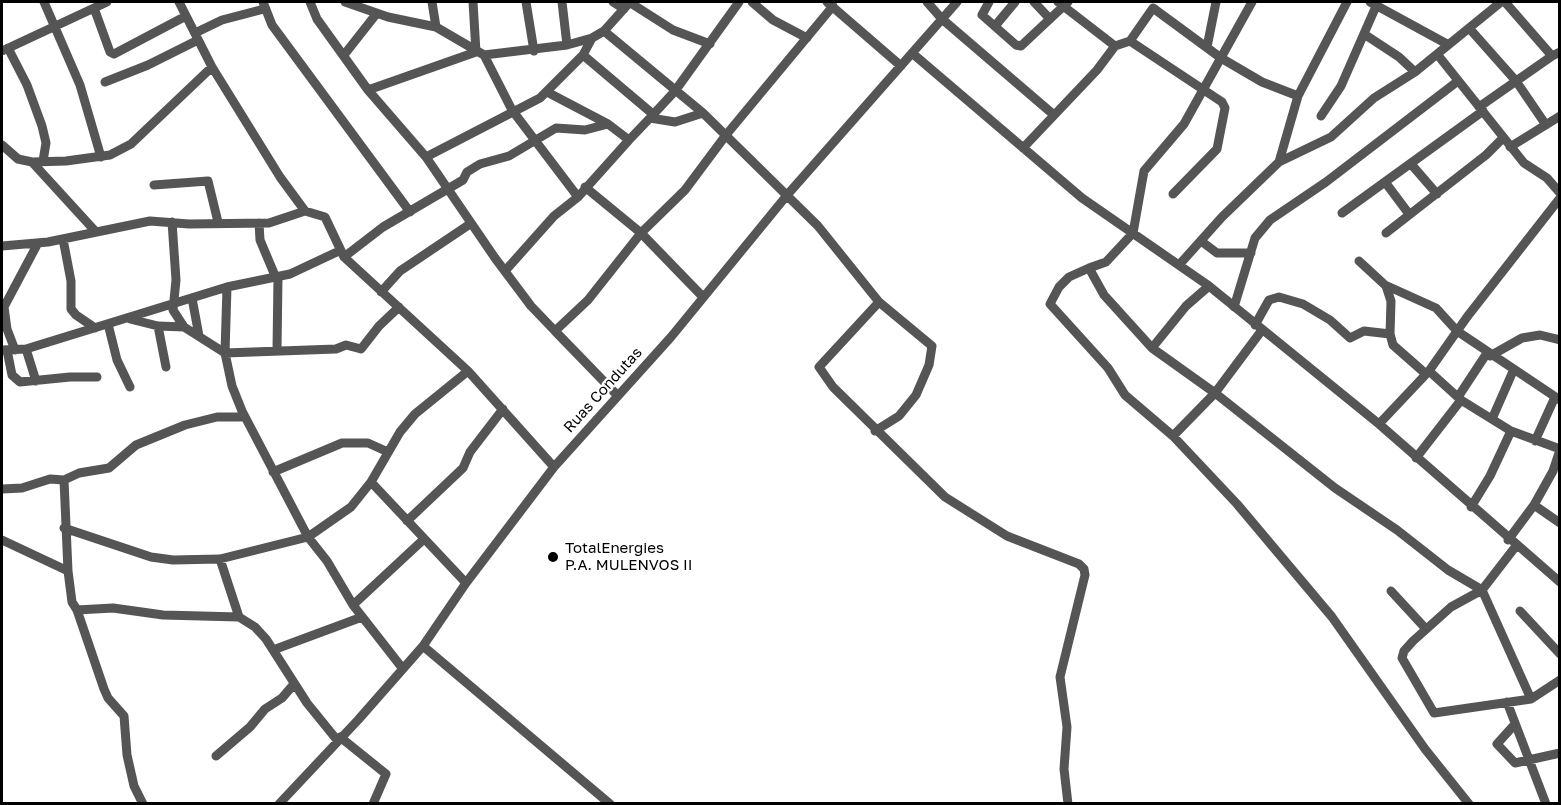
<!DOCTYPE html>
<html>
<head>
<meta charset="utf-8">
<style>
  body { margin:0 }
  #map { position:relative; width:1561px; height:805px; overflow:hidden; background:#fff; font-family:"Golos Text",sans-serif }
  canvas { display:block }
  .frame { position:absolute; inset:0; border:3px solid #000; pointer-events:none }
</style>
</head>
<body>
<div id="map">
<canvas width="1561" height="805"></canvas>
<div class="frame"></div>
</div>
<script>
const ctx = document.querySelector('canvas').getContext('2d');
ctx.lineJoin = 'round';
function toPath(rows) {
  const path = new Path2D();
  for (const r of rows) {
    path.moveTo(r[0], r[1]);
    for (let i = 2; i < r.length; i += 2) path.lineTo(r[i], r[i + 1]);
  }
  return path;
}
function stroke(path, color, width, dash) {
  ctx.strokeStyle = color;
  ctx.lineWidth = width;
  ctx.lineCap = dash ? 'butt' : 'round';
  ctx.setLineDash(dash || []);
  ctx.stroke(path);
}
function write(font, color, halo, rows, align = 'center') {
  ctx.font = font + ' "Golos Text",sans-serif';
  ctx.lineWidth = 4.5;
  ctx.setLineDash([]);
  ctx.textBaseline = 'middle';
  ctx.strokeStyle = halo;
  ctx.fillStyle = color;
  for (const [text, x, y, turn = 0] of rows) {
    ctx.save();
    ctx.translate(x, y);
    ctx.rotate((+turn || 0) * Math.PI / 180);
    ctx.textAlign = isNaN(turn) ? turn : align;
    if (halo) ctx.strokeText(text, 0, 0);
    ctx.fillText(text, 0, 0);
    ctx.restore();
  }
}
const minor = toPath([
  [44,2,80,85,101,157],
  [179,2,212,67,280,177,305,211,325,217,344,257,468,371,554,467],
  [263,2,272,25,410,212],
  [310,2,317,19,368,90,426,157,495,258,531,306,555,331],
  [345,2,388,17,436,27,484,55,567,45,592,38,604,31,703,113,818,226,879,302,819,367,833,387,945,497,1007,536,1079,564,1084,569,1085,575,1060,677,1067,727,1064,769,1068,804],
  [432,2,436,27],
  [526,2,534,51],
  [562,2,567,45],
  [613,2,624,9],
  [629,2,673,30,710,44],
  [752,2,773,20,807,38],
  [827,2,901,66],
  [927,2,942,19,1054,115],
  [989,2,982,15,1016,45,1021,46,1068,2],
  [1034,2,1050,19],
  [1058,2,1115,46],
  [1370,2,1447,44],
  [1505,2,1552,56,1560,52],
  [94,8,110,52,114,54,186,16],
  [995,26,1015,2],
  [1469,28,1516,81,1546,125],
  [604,31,630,2],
  [195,33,222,20,264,9],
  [1364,34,1399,57,1415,72],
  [1130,41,1222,102,1225,108,1217,149,1173,194],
  [1207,47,1216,2],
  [8,48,27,85,42,126,46,143,43,161],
  [2,51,107,2],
  [912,53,1082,198,1209,286,1379,424,1560,582],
  [1437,54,1524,163,1547,178,1560,193],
  [344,55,377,13],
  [484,55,512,110,578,197],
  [583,55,654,115],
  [105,82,148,65,198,40],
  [368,90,476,52,473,2],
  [547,92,608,124],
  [1479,107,1552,56],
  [1321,116,1341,86,1377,4],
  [650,118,675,91,739,2],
  [2,145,18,159,32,162,66,161,110,155,131,144,212,67],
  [1510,147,1560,116],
  [1023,148,1097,70,1115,46,1130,41,1153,8,1221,58,1262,82,1298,96],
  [426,157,540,98,583,55,592,38],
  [32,162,96,232],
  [1279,162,1298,96,1347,2],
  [1411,164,1437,194],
  [1385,182,1409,214],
  [154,185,208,181,218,222],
  [585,187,641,233,703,297],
  [1342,213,1483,111],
  [172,222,176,280,173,310,184,327],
  [259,223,260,240,276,278],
  [1386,233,1486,155,1503,138],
  [63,239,71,281,71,309,76,315,95,328],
  [1201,241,1217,253,1251,253],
  [2,246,48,242,150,221,189,224,269,223,305,211],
  [344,257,383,227,463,180,467,172,480,164,509,156,556,128,585,130,608,124,629,140,650,118,675,122,703,113],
  [1359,261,1385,285,1436,308,1457,331,1560,400],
  [1179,265,1222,217,1279,162,1331,137,1374,98,1415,72,1501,2],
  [1089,268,1106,262,1133,233,1144,171,1184,124,1252,2],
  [505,271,554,216,578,197,629,140],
  [1386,286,1391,301,1390,334,1393,345,1426,374],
  [227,287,225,353,232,386,242,411,308,537,327,561,353,605,403,669],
  [381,292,400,271,470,224],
  [192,298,199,336],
  [1234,307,1255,238,1270,220,1326,182,1458,81],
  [130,319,158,326,184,327,225,353,336,349,346,345,361,349,379,326,399,307],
  [108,324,117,360,130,387],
  [1255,325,1269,300,1279,297,1303,304,1330,320,1350,338,1364,331,1390,334],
  [158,326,166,367],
  [1152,348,1186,306,1209,286],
  [26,349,36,381],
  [2,350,26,349,227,287,290,274,339,251],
  [7,350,12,375,20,382,70,377,97,377],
  [15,350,7,329,4,307,38,243],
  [277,350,278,277],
  [1490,356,1522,338,1540,335,1560,340],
  [1429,371,1461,400,1511,431,1560,449],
  [618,396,555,331,588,300,641,233,685,190,726,135,833,6],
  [1458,397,1487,353],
  [1492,419,1514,369],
  [1379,424,1429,371,1467,317,1560,198],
  [875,431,899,416,916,395,929,365,932,346,879,302],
  [1173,436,1215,393,1262,330],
  [1535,441,1555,397],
  [1416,458,1461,400],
  [273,472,342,443,368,443,388,452],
  [64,480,68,571],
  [371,482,466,583],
  [2,489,22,488,50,479,64,480,79,473,109,468,136,445,185,425,217,417,245,417],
  [1534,505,1560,523],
  [1471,507,1490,476,1511,431],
  [407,521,463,468,470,452,503,409],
  [64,528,151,557,173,560,220,559,308,537,351,507,371,482,400,432,415,414,468,371],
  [2,540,68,571,72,602,77,610,104,689,108,698,124,716,127,755,134,786,143,804],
  [1508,540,1534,505,1553,471,1560,450],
  [1516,546,1482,590,1451,607,1413,641,1404,651,1402,658,1434,713,1531,699,1560,680],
  [220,559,239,617,255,627,266,639,307,703,337,740],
  [1391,591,1426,629],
  [353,605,424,539],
  [77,610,113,608,163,615,239,617],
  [1520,611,1560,654],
  [423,646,610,804],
  [273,650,362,617],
  [1507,702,1546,804],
  [1515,724,1497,744,1515,763,1560,753],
  [340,737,386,774,373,804],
  [216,756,250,727,265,709,282,698,294,684],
  [279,804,358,720,423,646,466,583,554,467,671,337,788,194,957,2],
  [1469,804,1425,749,1332,617,1237,504,1173,436,1125,395,1108,368,1050,304,1059,287,1069,277,1089,268,1104,295,1152,348,1215,393,1335,488,1397,530,1448,570,1482,590,1531,699]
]);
const markers = [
  [553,557,6,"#000"]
];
const streetNames = [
  ["Ruas Condutas",603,390,-48]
];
const poiNames = [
  ["TotalEnergies",565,548],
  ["P.A. MULENVOS II",565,565]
];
stroke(minor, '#555', 9);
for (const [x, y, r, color] of markers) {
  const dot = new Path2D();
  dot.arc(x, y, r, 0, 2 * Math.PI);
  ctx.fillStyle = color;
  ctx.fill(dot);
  stroke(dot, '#fff', 2);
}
write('15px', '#000', '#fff', streetNames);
write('15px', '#000', '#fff', poiNames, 'left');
</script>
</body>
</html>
